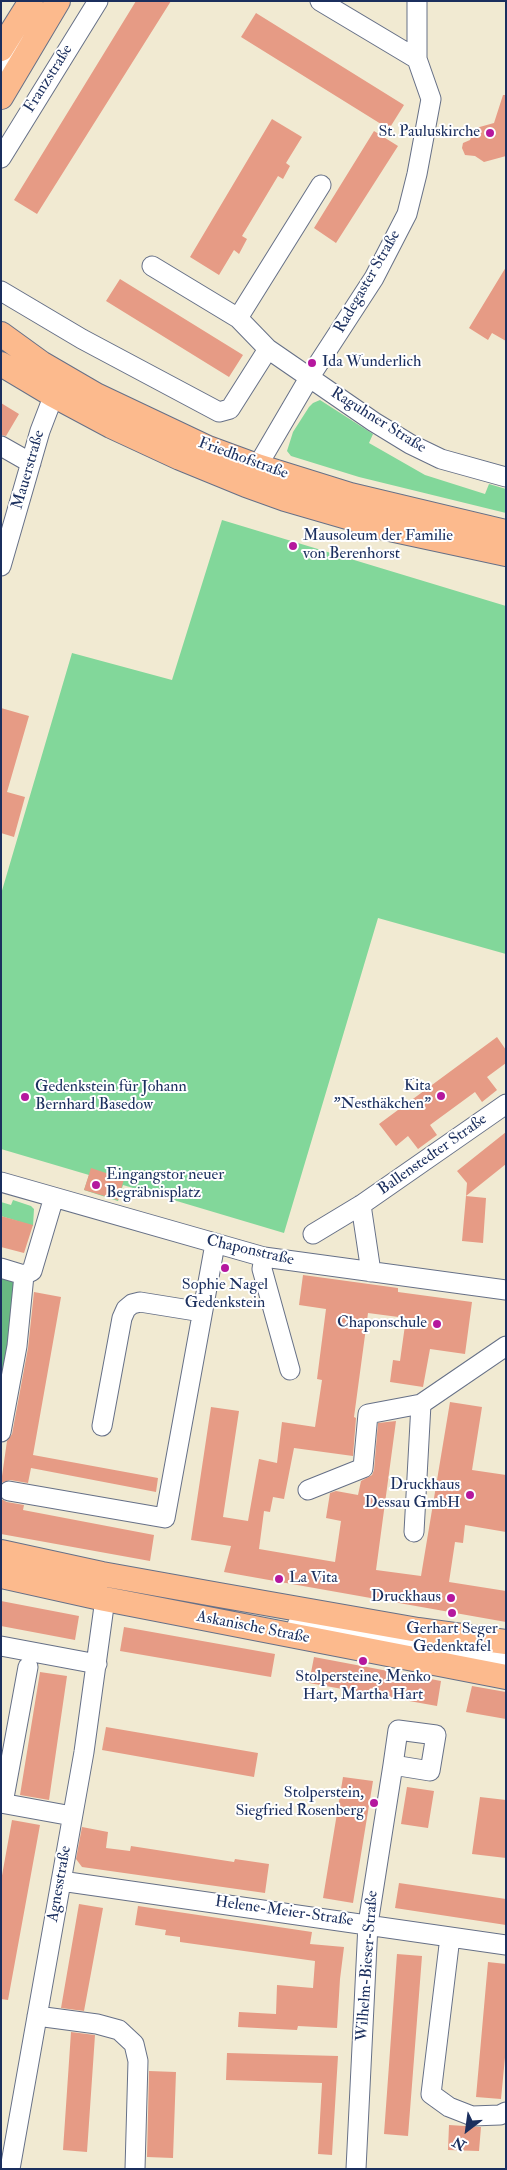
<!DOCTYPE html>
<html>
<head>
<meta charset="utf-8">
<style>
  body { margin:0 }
  #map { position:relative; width:507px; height:2170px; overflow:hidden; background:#f1ead2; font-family:"IM FELL Double Pica",serif }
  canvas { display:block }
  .frame { position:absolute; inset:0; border:2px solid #1b2f5e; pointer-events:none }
  .north { position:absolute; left:442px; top:2105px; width:50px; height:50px; -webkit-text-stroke:4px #fff; paint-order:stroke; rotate:210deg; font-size:14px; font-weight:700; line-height:20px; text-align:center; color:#1b2f5e }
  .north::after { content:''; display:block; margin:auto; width:18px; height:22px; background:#1b2f5e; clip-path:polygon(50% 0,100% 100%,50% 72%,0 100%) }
</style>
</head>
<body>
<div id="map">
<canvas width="507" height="2170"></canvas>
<div class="frame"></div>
<div class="north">N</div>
</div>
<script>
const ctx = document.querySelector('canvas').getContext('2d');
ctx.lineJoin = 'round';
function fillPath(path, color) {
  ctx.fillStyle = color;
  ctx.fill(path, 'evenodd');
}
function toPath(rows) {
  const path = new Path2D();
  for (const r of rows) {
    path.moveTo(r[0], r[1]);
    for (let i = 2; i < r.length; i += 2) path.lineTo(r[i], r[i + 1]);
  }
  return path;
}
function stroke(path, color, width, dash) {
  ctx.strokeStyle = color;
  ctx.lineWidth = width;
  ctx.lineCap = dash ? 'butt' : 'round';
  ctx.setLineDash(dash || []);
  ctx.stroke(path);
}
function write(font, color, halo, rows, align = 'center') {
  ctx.font = font + ' "IM FELL Double Pica",serif';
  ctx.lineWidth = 4;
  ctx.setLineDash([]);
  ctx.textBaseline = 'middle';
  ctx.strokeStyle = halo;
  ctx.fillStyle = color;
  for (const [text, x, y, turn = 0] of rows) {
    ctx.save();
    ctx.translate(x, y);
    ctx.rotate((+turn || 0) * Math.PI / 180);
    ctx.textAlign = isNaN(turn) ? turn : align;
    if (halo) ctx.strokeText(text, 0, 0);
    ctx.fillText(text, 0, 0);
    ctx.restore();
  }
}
const green = toPath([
  [320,400,373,434,369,443,425,475,485,494,489,484,506,489,506,513,359,477,291,456,287,451,293,432,309,407,313,403],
  [222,520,506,606,506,954,378,918,284,1233,123,1185,118,1201,84,1190,89,1175,1,1149,1,894,72,653,172,680],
  [13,1200,31,1206,34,1209,33,1226,1,1216,1,1202,11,1205]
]);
const forest = toPath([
  [1,1276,13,1279,17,1284,1,1401]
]);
const building = toPath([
  [136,1,171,1,37,214,14,200],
  [256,13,404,105,389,129,241,37],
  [503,95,506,95,506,156,484,162,475,156,465,155,462,148,463,143,470,140,476,128,494,123],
  [272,119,302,137,286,163,290,166,283,179,278,176,242,236,247,239,239,254,234,250,219,275,190,257],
  [374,131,398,146,336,243,314,228],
  [506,267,506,341,492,333,488,340,469,328],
  [120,279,243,355,229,377,106,301],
  [1,403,19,414,6,436,1,435],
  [1,708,29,716,7,792,25,797,14,837,1,833],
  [497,1037,506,1050,506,1063,487,1077,497,1090,482,1102,475,1092,430,1125,437,1135,418,1149,408,1136,396,1146,379,1124],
  [506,1132,506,1164,466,1196,467,1183,457,1171],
  [91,1168,124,1179,118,1200,84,1190],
  [466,1196,486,1198,483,1243,462,1241],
  [1,1216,33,1225,24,1253,1,1247],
  [303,1275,398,1288,398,1292,472,1302,465,1354,430,1349,423,1387,390,1382,393,1360,400,1361,406,1318,368,1313,354,1417,356,1418,353,1456,294,1448,284,1499,273,1497,270,1512,264,1511,259,1549,335,1562,341,1521,326,1518,330,1493,336,1491,358,1495,361,1481,372,1475,374,1470,378,1423,396,1421,376,1570,421,1576,450,1402,482,1407,472,1470,506,1475,506,1532,465,1525,463,1543,455,1542,449,1582,506,1591,506,1622,224,1572,231,1546,191,1540,211,1407,239,1411,223,1517,248,1521,259,1459,277,1463,282,1422,315,1427,322,1380,317,1379,326,1309,299,1305],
  [34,1292,61,1297,33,1455,158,1478,156,1492,31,1468,28,1483,10,1480,1,1483,7,1441,12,1434,28,1348],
  [1,1499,7,1502,24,1505,23,1510,154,1535,150,1561,1,1534],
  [1,1601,79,1616,75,1640,1,1626],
  [124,1627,275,1654,271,1677,120,1651],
  [314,1657,441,1681,437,1706,309,1683],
  [40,1672,67,1676,49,1800,20,1795],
  [472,1686,506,1692,506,1719,466,1712],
  [106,1727,258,1753,254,1777,102,1750],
  [343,1777,373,1781,353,1903,323,1898],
  [407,1787,434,1791,428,1828,401,1824],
  [480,1797,506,1800,506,1858,472,1854],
  [12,1820,40,1825,8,2000,1,1999,1,1881],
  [82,1827,108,1832,106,1848,130,1851,131,1846,234,1862,235,1859,269,1864,265,1893,82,1867,76,1859],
  [399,1883,506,1899,506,1925,395,1908],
  [79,1904,103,1908,84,2011,61,2008],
  [138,1906,312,1932,310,1944,344,1947,340,1979,337,2028,298,2026,297,2030,238,2027,239,2012,276,2014,277,1985,313,1988,315,1961,180,1942,180,1937,165,1935,166,1930,135,1925],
  [397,1954,422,1956,408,2136,384,2134],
  [488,1962,506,1964,506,2047,501,2099,476,2097],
  [71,2032,95,2035,87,2152,63,2150],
  [227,2053,338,2056,332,2155,318,2154,322,2083,226,2080],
  [149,2071,176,2072,173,2158,147,2157],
  [449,2125,481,2127,479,2151,448,2150]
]);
const minor = toPath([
  [320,1,417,59],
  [1,65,17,39],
  [1,158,98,1],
  [152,266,238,318,268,349],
  [1,291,82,339,219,412,230,409,268,349,374,422,410,444,441,459,506,477],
  [238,318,321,185],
  [1,446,31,463],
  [251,477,309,378,374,278,407,214,417,174,431,99,417,59,417,1],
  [1,566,40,431,58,384],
  [1,1182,264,1257,506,1290],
  [361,1205,371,1272],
  [313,1234,361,1205,506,1104],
  [264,1257,262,1269,290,1370],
  [1,1268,24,1275,32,1271,54,1197],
  [102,1426,122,1318,126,1309,132,1304,140,1302,202,1312],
  [1,1432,17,1346,24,1275],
  [308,1490,363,1468,368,1414,421,1404,506,1346],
  [9,1491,165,1518,215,1244],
  [414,1532,421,1404],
  [297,1625,506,1661],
  [1,1646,97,1664],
  [1,1803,72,1816],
  [3,1803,28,1667],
  [61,1881,506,1945],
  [450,1937,431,2094,449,2107,472,2116,500,2115,506,2112],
  [37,2016,97,2024,119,2030,134,2044,138,2061,135,2169],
  [10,2169,84,1752,105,1599],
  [356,2169,368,1924,393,1765,398,1730,436,1735,430,1771,393,1765]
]);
const major = toPath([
  [1,49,31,1],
  [1,97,58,1],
  [1,334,41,363,96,395,208,448,257,466,350,495,506,532],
  [1,364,53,395,111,426,180,458,246,485,285,499,385,528,506,554],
  [1,1552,102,1574,219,1595,418,1630,506,1642],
  [1,1576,105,1599,506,1677]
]);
const markers = [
  [490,133,5,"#b5179e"],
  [312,363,5,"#b5179e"],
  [293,546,5,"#b5179e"],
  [441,1096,5,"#b5179e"],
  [25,1097,5,"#b5179e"],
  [96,1185,5,"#b5179e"],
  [225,1268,5,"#b5179e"],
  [437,1324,5,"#b5179e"],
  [470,1495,5,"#b5179e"],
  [279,1579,5,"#b5179e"],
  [451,1598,5,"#b5179e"],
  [452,1613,5,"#b5179e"],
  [363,1661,5,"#b5179e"],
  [374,1803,5,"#b5179e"]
];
const streetNames = [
  ["Franzstraße",49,79,-58],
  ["Radegaster Straße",368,282,-60],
  ["Raguhner Straße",378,421,32],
  ["Friedhofstraße",243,459,20],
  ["Mauerstraße",29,470,-74],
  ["Ballenstedter Straße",433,1155,-35],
  ["Chaponstraße",250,1251,13],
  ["Askanische Straße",253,1628,11],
  ["Agnesstraße",60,1884,-80],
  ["Helene-Meier-Straße",284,1912,8],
  ["Wilhelm-Bieser-Straße",368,1966,-86]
];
const poiNames = [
  ["St. Pauluskirche",480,133],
  ["Ida Wunderlich",322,363,"left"],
  ["Mausoleum der Familie",303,537,"left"],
  ["von Berenhorst",303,555,"left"],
  ["Kita",431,1087],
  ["\"Nesthäkchen\"",431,1105],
  ["Gedenkstein für Johann",35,1088,"left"],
  ["Bernhard Basedow",35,1106,"left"],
  ["Eingangstor neuer",106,1176,"left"],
  ["Begräbnisplatz",106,1194,"left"],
  ["Sophie Nagel",225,1286,"center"],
  ["Gedenkstein",225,1304,"center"],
  ["Chaponschule",427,1324],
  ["Druckhaus",460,1486],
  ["Dessau GmbH",460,1504],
  ["La Vita",289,1579,"left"],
  ["Druckhaus",441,1598],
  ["Gerhart Seger",452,1630,"center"],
  ["Gedenktafel",452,1648,"center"],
  ["Stolpersteine, Menko",363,1678,"center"],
  ["Hart, Martha Hart",363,1696,"center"],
  ["Stolperstein,",364,1794],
  ["Siegfried Rosenberg",364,1812]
];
fillPath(green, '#82d79a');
fillPath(forest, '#69b882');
fillPath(building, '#e69b85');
stroke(minor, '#667087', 21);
stroke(major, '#667087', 26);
stroke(minor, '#fff', 19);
stroke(major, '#fcba8d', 24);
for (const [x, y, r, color] of markers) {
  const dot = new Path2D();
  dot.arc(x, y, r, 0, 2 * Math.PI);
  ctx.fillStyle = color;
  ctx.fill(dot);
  stroke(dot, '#fff', 2);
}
write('16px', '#1b2f5e', '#fff', streetNames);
write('16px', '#1b2f5e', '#fff', poiNames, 'right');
</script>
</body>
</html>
